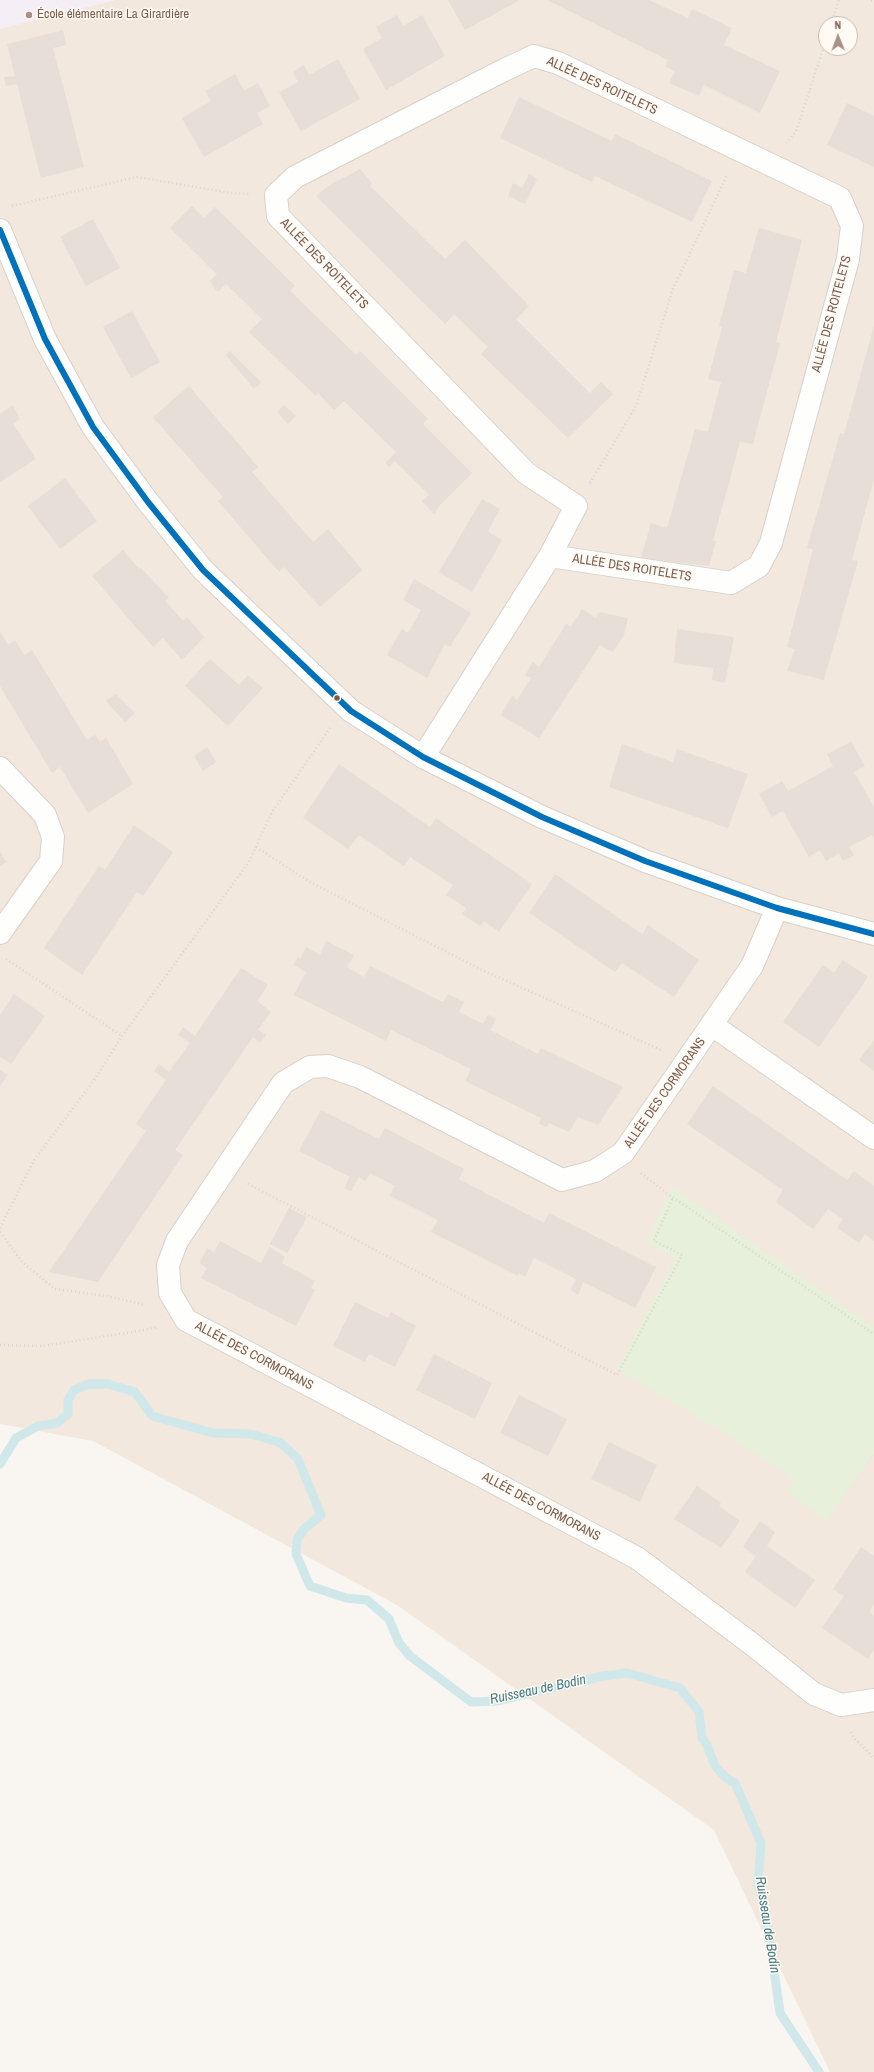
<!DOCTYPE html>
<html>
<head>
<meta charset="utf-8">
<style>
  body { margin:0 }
  #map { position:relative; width:874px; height:2072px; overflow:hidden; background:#f9f5f0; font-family:"Archivo Narrow",sans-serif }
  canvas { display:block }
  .north { position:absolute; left:818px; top:16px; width:40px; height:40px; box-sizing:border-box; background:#fffaf3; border:1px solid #cabbb1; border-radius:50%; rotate:359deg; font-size:11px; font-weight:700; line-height:16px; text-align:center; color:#7a5c4d }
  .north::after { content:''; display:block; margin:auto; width:14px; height:18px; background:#a69286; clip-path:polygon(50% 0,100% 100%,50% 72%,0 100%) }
</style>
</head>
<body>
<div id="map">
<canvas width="874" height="2072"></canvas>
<div class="north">N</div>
</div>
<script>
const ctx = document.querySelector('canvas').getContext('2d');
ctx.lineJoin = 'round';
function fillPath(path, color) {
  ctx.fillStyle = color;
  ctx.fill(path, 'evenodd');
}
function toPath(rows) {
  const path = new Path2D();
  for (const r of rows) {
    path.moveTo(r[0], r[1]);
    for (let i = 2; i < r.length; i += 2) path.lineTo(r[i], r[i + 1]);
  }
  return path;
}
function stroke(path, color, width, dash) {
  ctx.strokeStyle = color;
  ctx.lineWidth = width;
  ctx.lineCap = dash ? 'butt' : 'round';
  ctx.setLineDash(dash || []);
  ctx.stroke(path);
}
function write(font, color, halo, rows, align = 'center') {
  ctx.font = font + ' "Archivo Narrow",sans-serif';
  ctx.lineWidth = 3;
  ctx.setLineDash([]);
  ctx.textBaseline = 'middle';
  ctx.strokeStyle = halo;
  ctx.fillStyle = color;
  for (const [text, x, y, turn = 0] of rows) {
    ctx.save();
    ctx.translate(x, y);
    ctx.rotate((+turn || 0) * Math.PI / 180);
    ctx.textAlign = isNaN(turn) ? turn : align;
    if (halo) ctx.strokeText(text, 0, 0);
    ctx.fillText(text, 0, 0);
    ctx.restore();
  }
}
const residential = toPath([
  [0,0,874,0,874,2072,830,2072,714,1830,397,1605,93,1441,0,1424],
  [826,24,850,24,850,48,826,48]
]);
const education = toPath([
  [0,0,116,0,0,29]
]);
const green = toPath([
  [672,1187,874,1327,874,1453,826,1521,787,1491,794,1479,719,1430,616,1369,676,1258,645,1243]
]);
const stream = toPath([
  [0,1464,16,1438,38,1426,57,1423,68,1414,68,1400,74,1390,89,1384,108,1384,135,1392,152,1416,213,1433,251,1434,281,1443,298,1459,321,1515,304,1529,297,1540,296,1554,310,1586,346,1598,367,1600,389,1619,399,1643,410,1656,471,1702,497,1701,603,1676,627,1673,680,1688,699,1712,702,1738,707,1745,715,1766,726,1778,735,1783,761,1843,758,1884,766,1914,780,2013,819,2072]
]);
const building = toPath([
  [448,0,520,0,465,30],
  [547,0,649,0,688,18,692,9,732,28,724,45,780,71,760,113,704,85,699,96,669,83,675,72,665,66,668,60],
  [397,15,403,26,422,15,445,56,386,90,363,49,382,38,376,27],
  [63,30,66,45,53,48,84,167,41,178,17,84,6,86,4,77,15,76,7,44],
  [338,59,360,99,301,131,279,92,298,82,293,72,304,65,309,75],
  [235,74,244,91,258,83,270,106,257,113,263,124,204,157,182,118,211,101,205,91],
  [519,97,612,141,615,134,712,181,692,222,595,176,592,182,500,138],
  [847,103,874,116,874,167,827,145],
  [360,169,372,183,370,186,445,259,465,240,529,306,516,319,590,393,601,382,613,394,568,438,481,354,488,347,454,314,445,324,316,196,328,186],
  [529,174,537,179,525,204,508,196,513,183,522,188],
  [192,206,204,218,215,207,295,286,290,291,356,355,360,351,428,419,423,424,472,473,440,505,434,514,422,501,429,495,395,461,389,467,385,463,396,452,344,401,334,410,318,393,316,396,249,332,262,319,226,284,218,292,215,289,210,281,217,274,170,228],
  [93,219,120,268,86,286,60,237],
  [759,228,802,240,776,342,780,343,753,444,740,442,713,541,716,541,709,566,641,558,651,523,667,528,695,429,708,432,721,382,708,379,722,327,719,326,734,270,746,273],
  [132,311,160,362,131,378,103,327],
  [874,326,874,479,852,560,858,561,824,680,787,671,795,649,787,647,813,549,807,548,840,433,844,434],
  [230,351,261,382,254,389,226,355],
  [189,386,258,467,252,472,313,542,328,529,362,570,320,607,284,567,279,572,218,501,223,497,153,417],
  [13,405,20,419,13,424,36,459,0,482,0,414],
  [284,405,296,416,288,424,277,412],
  [65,478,97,521,60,549,28,506],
  [482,499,500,509,488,531,502,540,472,592,439,572],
  [123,550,139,569,141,568,169,598,165,601,183,621,187,617,204,637,182,660,163,638,153,647,92,576],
  [414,579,471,613,450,647,445,644,427,678,387,655,402,629,408,633,421,610,403,600],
  [582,609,596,618,599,612,628,618,624,635,613,652,600,645,539,738,501,715,512,696,517,700,531,678,525,675,533,662,539,667,566,624,571,626],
  [677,629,734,637,725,683,712,680,713,668,674,663],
  [0,631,8,645,15,640,24,655,32,650,87,740,95,735,100,742,106,738,133,784,88,813,60,767,52,773,0,686],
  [210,659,239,685,248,675,263,688,228,726,185,686],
  [116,694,135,713,125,722,106,701],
  [851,742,865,766,854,772,874,807,874,838,872,835,849,847,854,855,843,861,839,853,826,861,820,850,809,857,783,811,772,817,759,794,782,781,788,791,833,766,827,754],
  [622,744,673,762,677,749,748,774,728,828,609,787],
  [207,747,216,762,203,771,194,756],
  [339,764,430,827,436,818,532,884,499,932,484,921,480,926,462,914,466,908,446,895,453,885,410,857,404,866,359,835,348,849,303,818],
  [134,825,173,852,143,896,137,892,82,975,44,948,99,866,105,870],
  [0,852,6,862,0,866],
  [555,874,642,934,648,925,699,960,674,997,622,963,615,972,529,913],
  [326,941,354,955,347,967,364,977,370,966,443,1002,448,994,464,1002,459,1012,483,1024,488,1015,496,1019,490,1030,538,1054,541,1048,623,1087,598,1125,578,1117,569,1132,549,1123,547,1127,539,1124,541,1118,465,1081,471,1069,391,1030,386,1041,294,995,306,972,293,965,298,957,300,959,306,947,320,955],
  [843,960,868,977,819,1047,783,1022,823,965,834,973],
  [241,968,268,985,257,1001,271,1012,258,1030,266,1035,260,1043,253,1037,175,1150,183,1155,98,1282,49,1272,146,1131,136,1124,166,1080,154,1071,159,1064,169,1072,190,1043,178,1035,183,1027,195,1036],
  [14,994,45,1016,11,1064,0,1057,0,1015],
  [874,1040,874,1071,859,1060],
  [0,1070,8,1075,0,1086],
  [713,1086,847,1180,854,1171,874,1186,874,1241,865,1234,859,1243,837,1228,843,1219,828,1209,813,1229,776,1202,783,1190,687,1124],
  [321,1110,379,1139,385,1128,464,1169,459,1179,499,1200,544,1223,549,1213,656,1267,635,1308,583,1282,578,1295,571,1290,576,1279,534,1258,525,1277,519,1273,518,1276,431,1232,438,1220,390,1196,395,1186,370,1173,365,1181,359,1177,351,1191,344,1188,350,1177,299,1151],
  [289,1208,307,1217,287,1253,270,1244],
  [220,1241,261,1263,270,1247,285,1257,282,1263,315,1281,311,1288,315,1290,296,1326,201,1278,207,1268,200,1263,207,1248,214,1252],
  [355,1302,388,1318,391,1312,416,1326,395,1367,369,1354,365,1362,333,1346],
  [434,1354,492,1383,475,1419,416,1390],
  [519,1395,567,1419,548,1456,500,1433],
  [609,1442,657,1465,640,1502,591,1479],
  [697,1486,721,1503,719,1506,740,1521,721,1548,674,1519],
  [760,1521,775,1532,767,1546,815,1580,795,1608,745,1572,756,1556,743,1547],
  [861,1547,874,1556,874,1604,869,1612,874,1616,874,1650,868,1659,822,1628,844,1596,833,1589]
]);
const path = toPath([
  [871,0,874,1],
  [831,24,839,0],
  [786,143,796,132,826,40],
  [12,206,137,177,231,193,250,194],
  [590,483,636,406,673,289,727,175],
  [256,847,308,881,480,969,661,1050],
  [6,959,122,1036],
  [641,1173,668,1194,874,1334],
  [248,1184,617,1375,682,1255,654,1241,673,1197],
  [0,1228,34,1160,95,1079,122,1036,249,862,272,812,330,728],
  [0,1232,22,1262,55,1289,106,1296,142,1304,145,1303],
  [0,1345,42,1346,139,1331,158,1327],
  [851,1732,854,1738,874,1758]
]);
const minor = toPath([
  [0,230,45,339,93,427,148,502,203,570,351,711,423,757,542,817,645,861,777,908,874,934],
  [423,757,550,556,576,506,526,473,278,216,276,195,295,177,504,70,534,56,558,63,840,198,852,226,848,259,771,543,759,566,731,583,550,556],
  [0,768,45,815,53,837,51,861,0,933],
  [777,908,752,966,623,1153,595,1171,562,1180,360,1077,328,1066,310,1067,283,1083,177,1241,168,1265,170,1293,186,1320,637,1558,753,1645,814,1694,841,1705,874,1700],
  [712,1025,874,1138]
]);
const bus1 = toPath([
  [0,230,45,339,93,427,148,502,203,570,351,711,423,757,542,817,645,861,777,908,874,934]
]);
const markers = [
  [29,15,4,"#a69286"],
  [337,698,3.5,"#7a5c4d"]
];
const poiNames = [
  ["École élémentaire La Girardière",37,15]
];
const streetNames = [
  ["ALLÉE DES ROITELETS",602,86,25],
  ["ALLÉE DES ROITELETS",324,264,46],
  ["ALLÉE DES ROITELETS",832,314,-75],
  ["ALLÉE DES ROITELETS",632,568,9],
  ["ALLÉE DES CORMORANS",665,1093,-55],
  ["ALLÉE DES CORMORANS",254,1356,28],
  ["ALLÉE DES CORMORANS",541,1507,28]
];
const waterNames = [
  ["Ruisseau de Bodin",538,1690,-12],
  ["Ruisseau de Bodin",767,1925,81]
];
fillPath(residential, '#f2e8de');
fillPath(education, '#f6eef6');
fillPath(green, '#e7f0db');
stroke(stream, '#d0e8ea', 9);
fillPath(building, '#e6ded7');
stroke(minor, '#d7d1cb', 24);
stroke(path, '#dcd5d0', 2.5, [1, 3]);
stroke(minor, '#fefefd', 22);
stroke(bus1, '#0071bb', 6);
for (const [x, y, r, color] of markers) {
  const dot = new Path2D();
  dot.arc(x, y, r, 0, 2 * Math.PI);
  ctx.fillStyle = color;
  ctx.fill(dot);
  stroke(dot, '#fffaf3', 1.5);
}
write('13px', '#7a5c4d', '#fffaf3', poiNames, 'left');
write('13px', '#7a5c4d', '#fffaf3', streetNames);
write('italic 14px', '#437c86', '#fffaf3', waterNames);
</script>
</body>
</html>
